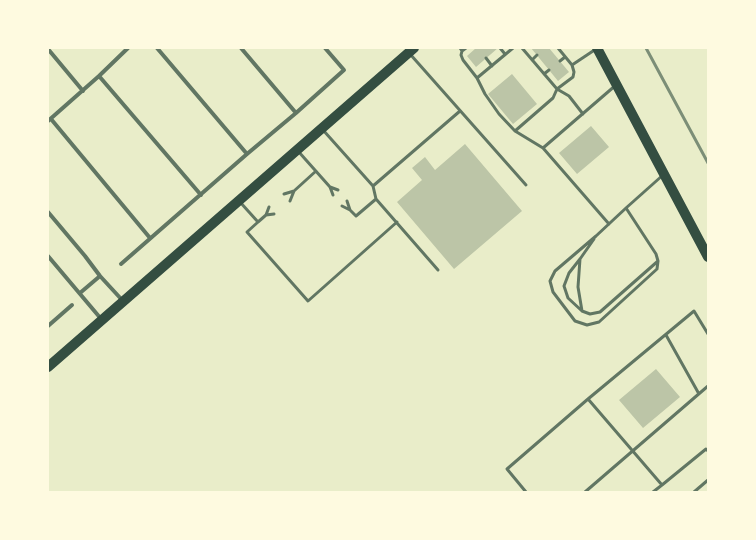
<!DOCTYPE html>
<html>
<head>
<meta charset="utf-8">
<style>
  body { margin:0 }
  #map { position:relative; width:756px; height:540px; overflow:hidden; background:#e9edc9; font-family:"Roboto Condensed",sans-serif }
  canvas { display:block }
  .frame { position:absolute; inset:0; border:49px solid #fefae0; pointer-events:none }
</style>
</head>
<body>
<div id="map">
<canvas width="756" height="540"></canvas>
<div class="frame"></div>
</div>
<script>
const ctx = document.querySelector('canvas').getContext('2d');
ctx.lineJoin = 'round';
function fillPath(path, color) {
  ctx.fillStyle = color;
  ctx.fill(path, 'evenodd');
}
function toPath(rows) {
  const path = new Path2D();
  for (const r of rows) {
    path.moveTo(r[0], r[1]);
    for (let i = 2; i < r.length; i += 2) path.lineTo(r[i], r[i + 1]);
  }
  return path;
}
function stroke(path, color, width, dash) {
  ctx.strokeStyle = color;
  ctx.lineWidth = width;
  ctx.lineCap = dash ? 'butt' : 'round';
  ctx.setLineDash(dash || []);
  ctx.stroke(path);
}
const building = toPath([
  [476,48,498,48,476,67,467,56],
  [531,48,549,48,569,72,558,81],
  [512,74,537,104,513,124,488,94],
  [591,126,609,147,577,174,559,153],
  [465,144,522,211,454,269,397,202,422,180,412,168,425,157,435,170],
  [656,369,680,397,643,428,619,400]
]);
const service = toPath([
  [460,48,462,51,466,48],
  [500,48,505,54],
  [522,48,557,89,569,96,583,114],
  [558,48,572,65,596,49],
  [462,51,461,55,463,60,477,78,513,48],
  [410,54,526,185],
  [486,58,492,66],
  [532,60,537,55],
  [560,61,565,57],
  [544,74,549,70],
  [477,78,485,94,499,114,515,131],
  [323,130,373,186,460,111],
  [543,148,515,131,553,98,557,89,573,77,574,72,572,65],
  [298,151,330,187,333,195],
  [373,186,376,199,438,270],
  [330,187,338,190],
  [284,194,294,191],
  [290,201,294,191,316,171],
  [347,201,350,210],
  [240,202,258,222,266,215,269,207],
  [342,206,350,210,356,216,376,199],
  [626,208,656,254,658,261,657,269,599,322,587,325,575,321,553,292,550,281,555,271,596,236,626,208,663,175],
  [266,215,274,214],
  [258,222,247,232,308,301,397,222],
  [609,224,543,148,616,85],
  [594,239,580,259,569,273,564,286,568,298,582,311,590,314,600,312,658,261],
  [580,259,578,287,582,311],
  [666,335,699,394],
  [588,399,662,485,706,449,708,451],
  [526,492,507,469,588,399,694,311,708,334],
  [585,492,708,386],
  [653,492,662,485],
  [694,492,708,480]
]);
const minor = toPath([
  [157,48,247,154],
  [241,48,296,113],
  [48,49,83,91],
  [99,76,201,195],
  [51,119,150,238],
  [48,121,99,76,128,48],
  [48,212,85,256,100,276,123,301],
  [48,256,102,320],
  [121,264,247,154,296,113,344,70,325,48],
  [80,293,100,276],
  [48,326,72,305]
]);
const primary = toPath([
  [597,48,708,257],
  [48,367,414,48]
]);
const rail = toPath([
  [646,48,708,163]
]);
fillPath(building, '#bcc5a7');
stroke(service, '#617663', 3);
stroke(minor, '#617663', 4);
stroke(primary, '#344e41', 10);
stroke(rail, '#7c8e77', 3);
</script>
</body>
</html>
